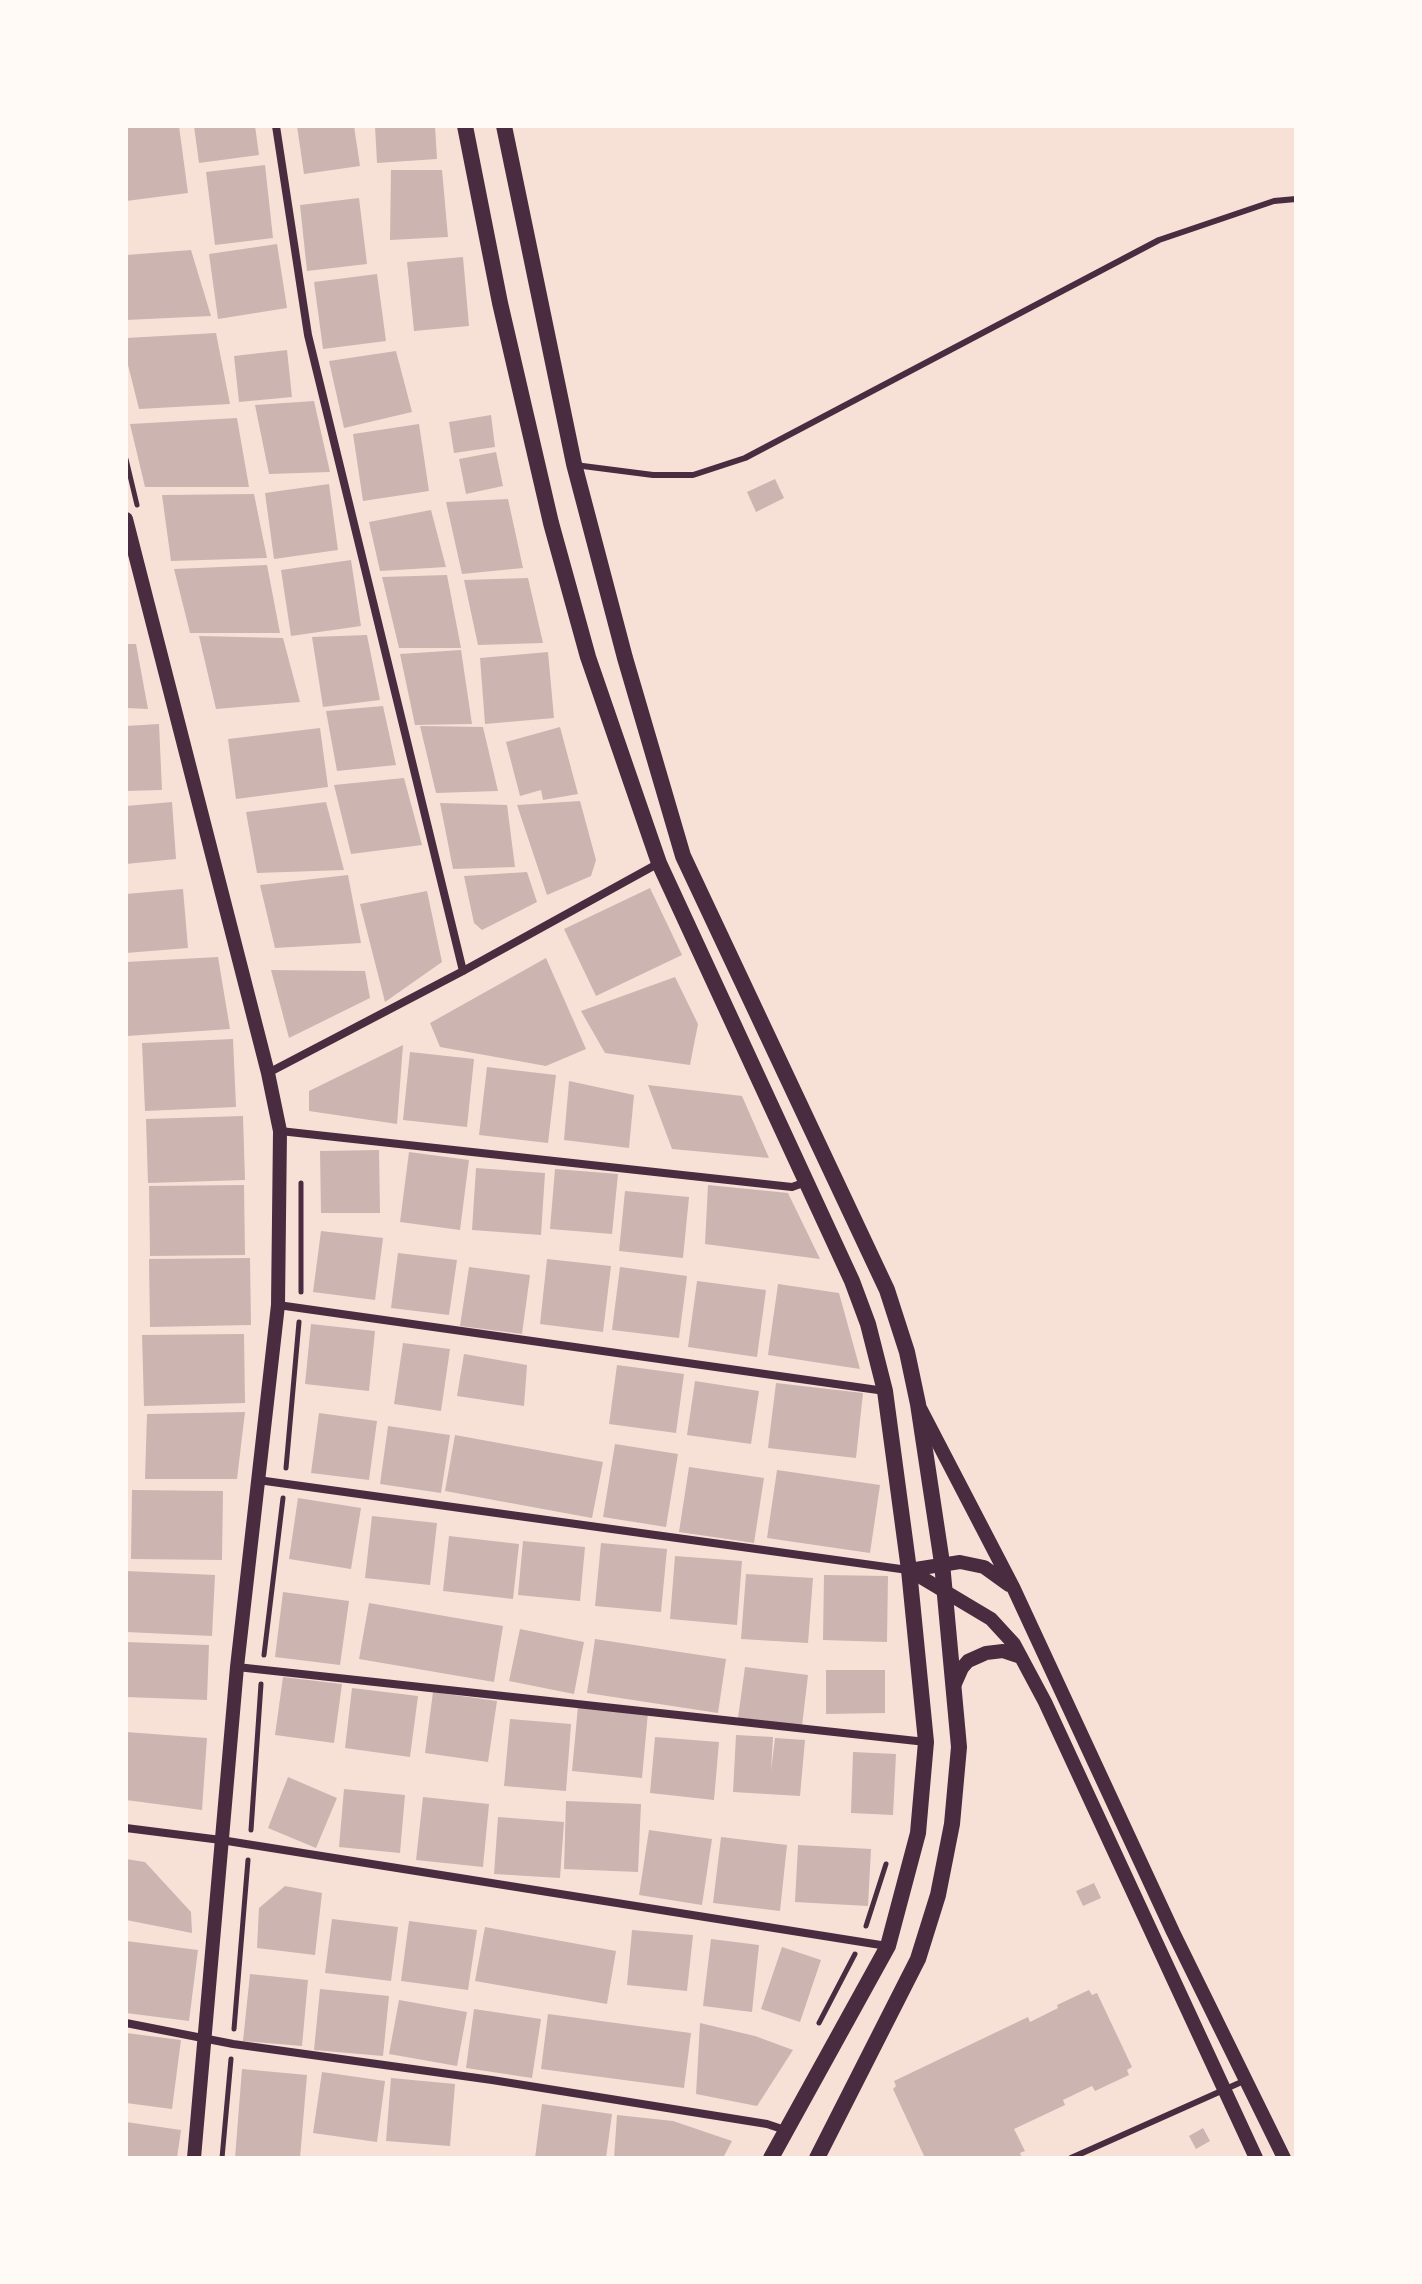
<!DOCTYPE html>
<style>
body{margin:0}
#map{position:relative;width:1422px;height:2284px;overflow:hidden;background:#f7e1d7;font-family:Overpass,sans-serif}
canvas{display:block}
.frame{position:absolute;inset:0;border:128px solid #fffaf5;pointer-events:none}
</style>
<div id="map">
<canvas width="1422" height="2284"></canvas>
<div class="frame"></div>
</div>
<script>
const context = document.querySelector('canvas').getContext('2d');
context.lineJoin = 'round';
function fillPath(path, color) {
  context.fillStyle = color;
  context.fill(path, 'evenodd');
}
function shape(rows) {
  const path = new Path2D();
  for (const r of rows) {
    path.moveTo(r[0], r[1]);
    for (let i = 2; i < r.length; i += 2) path.lineTo(r[i], r[i + 1]);
  }
  return path;
}
function strokePath(path, color, width, dash) {
  context.strokeStyle = color;
  context.lineWidth = width;
  context.lineCap = dash ? 'butt' : 'round';
  context.setLineDash(dash || []);
  context.stroke(path);
}
const building = shape([
 [136,126,179,126,188,193,126,201,126,127],
 [194,126,255,126,259,155,199,163],
 [297,126,354,126,360,166,304,174],
 [375,126,435,126,437,159,377,163],
 [265,165,273,238,215,245,206,172],
 [391,170,442,170,448,237,390,240],
 [359,198,367,264,307,271,300,205],
 [277,244,287,308,218,319,209,254],
 [191,250,211,316,126,320,126,255],
 [463,257,469,326,414,331,407,262],
 [377,274,386,341,323,349,314,282],
 [216,333,230,404,139,409,126,357,126,338],
 [287,350,292,397,239,402,234,356],
 [396,351,412,412,344,428,329,361],
 [314,401,330,472,269,474,255,405],
 [491,415,495,447,454,453,449,422],
 [237,418,249,487,145,487,130,424],
 [419,424,429,491,363,501,353,434],
 [496,452,503,486,466,494,459,459],
 [775,479,784,498,756,512,747,492],
 [329,484,338,550,274,559,265,493],
 [254,494,267,558,171,561,162,495],
 [508,499,523,568,462,574,446,502],
 [431,510,446,567,380,571,369,522],
 [351,560,361,626,291,636,281,570],
 [267,565,280,633,190,633,174,569],
 [447,575,461,648,399,648,382,577],
 [528,578,543,643,478,645,464,580],
 [367,635,380,700,323,707,312,637],
 [199,636,283,638,300,702,216,709],
 [126,644,136,644,148,709,126,708],
 [461,650,472,724,415,725,400,654],
 [548,652,554,718,485,724,480,658],
 [383,706,396,765,337,771,326,711],
 [159,724,162,790,126,791,126,726],
 [420,726,483,727,498,791,436,793],
 [560,727,578,794,543,800,541,790,520,796,506,742],
 [320,728,328,787,236,799,228,739],
 [404,778,422,845,351,854,334,785],
 [580,801,596,860,591,876,547,895,517,805],
 [172,802,176,859,126,864,126,806],
 [326,802,344,870,257,873,246,812],
 [440,803,507,805,515,867,453,869],
 [527,872,537,902,482,930,474,923,464,876],
 [348,875,361,943,275,948,260,885],
 [650,888,682,955,596,996,564,929],
 [183,889,188,948,126,953,126,894],
 [427,891,442,962,385,1002,360,904],
 [218,957,230,1029,127,1036,126,962],
 [546,958,586,1049,546,1066,440,1047,430,1023],
 [271,970,365,971,370,998,289,1038],
 [675,977,698,1024,690,1065,605,1053,581,1011],
 [233,1039,236,1107,145,1111,142,1043],
 [403,1045,397,1124,309,1111,309,1091],
 [410,1052,474,1059,467,1127,403,1120],
 [487,1067,556,1075,548,1143,479,1135],
 [569,1081,634,1095,629,1148,564,1140],
 [648,1085,742,1096,769,1158,672,1149],
 [243,1116,245,1180,148,1183,146,1119],
 [379,1150,380,1213,321,1213,320,1151],
 [409,1152,469,1160,460,1230,400,1222],
 [476,1168,545,1173,541,1235,472,1230],
 [555,1169,618,1174,612,1234,550,1229],
 [244,1185,245,1255,150,1256,149,1186],
 [708,1185,788,1193,820,1259,705,1244],
 [625,1191,689,1197,683,1258,619,1251],
 [321,1231,383,1238,375,1300,313,1292],
 [398,1253,457,1260,449,1315,391,1308],
 [250,1258,251,1325,150,1327,149,1259],
 [547,1259,611,1266,603,1332,540,1324],
 [469,1267,530,1275,522,1334,460,1326],
 [620,1267,687,1276,679,1338,612,1330],
 [697,1281,766,1290,757,1357,688,1347],
 [778,1284,839,1293,860,1369,768,1355],
 [311,1324,375,1331,369,1391,305,1384],
 [244,1334,245,1403,144,1406,142,1335],
 [403,1343,450,1349,441,1411,394,1404],
 [464,1354,527,1365,524,1406,457,1396],
 [617,1365,684,1374,676,1433,609,1424],
 [695,1381,759,1391,751,1444,687,1435],
 [776,1383,863,1393,856,1458,768,1448],
 [245,1412,237,1479,145,1479,147,1414],
 [319,1413,377,1421,369,1480,311,1473],
 [388,1426,450,1435,441,1493,380,1484],
 [455,1435,603,1462,592,1518,445,1491],
 [615,1444,678,1454,666,1527,603,1517],
 [689,1467,764,1478,754,1543,679,1532],
 [777,1470,880,1485,870,1553,767,1538],
 [132,1490,223,1491,222,1560,131,1559],
 [298,1498,361,1508,351,1569,289,1559],
 [372,1516,437,1523,430,1585,365,1578],
 [449,1536,519,1544,513,1599,443,1591],
 [523,1541,585,1547,580,1601,518,1595],
 [601,1543,667,1549,661,1612,595,1606],
 [675,1556,742,1561,737,1625,670,1619],
 [126,1571,215,1575,212,1636,126,1632],
 [746,1574,813,1578,808,1643,741,1639],
 [824,1575,888,1576,887,1642,823,1640],
 [283,1592,349,1601,340,1665,275,1657],
 [369,1603,503,1626,494,1682,359,1659],
 [520,1629,584,1642,574,1694,509,1681],
 [595,1639,726,1659,718,1713,587,1693],
 [126,1642,209,1645,207,1700,126,1697],
 [745,1667,808,1675,802,1726,738,1718],
 [826,1670,885,1670,885,1713,826,1714],
 [283,1677,342,1684,334,1743,275,1735],
 [352,1688,418,1696,410,1757,345,1748],
 [433,1692,497,1701,488,1762,425,1753],
 [578,1706,648,1712,642,1778,572,1771],
 [510,1719,571,1724,566,1791,504,1786],
 [126,1732,207,1738,202,1810,126,1800],
 [736,1735,773,1737,771,1771,775,1738,805,1740,800,1796,733,1792],
 [655,1737,719,1742,714,1800,650,1793],
 [853,1752,896,1754,893,1815,851,1813],
 [288,1777,337,1798,316,1848,268,1828],
 [344,1789,405,1795,400,1853,339,1847],
 [423,1797,489,1804,483,1867,416,1860],
 [566,1801,641,1804,638,1872,564,1869],
 [498,1817,564,1822,560,1878,494,1874],
 [649,1830,712,1839,702,1905,639,1895],
 [721,1837,787,1845,780,1911,713,1903],
 [798,1845,871,1849,868,1906,795,1902],
 [126,1859,145,1862,191,1912,192,1933,126,1920],
 [1094,1883,1101,1898,1083,1906,1076,1891],
 [285,1886,322,1893,315,1955,257,1948,259,1908],
 [332,1919,398,1927,391,1981,325,1973],
 [409,1921,477,1930,468,1990,401,1981],
 [485,1927,616,1951,607,2004,475,1981],
 [632,1930,693,1935,687,1991,627,1985],
 [711,1939,759,1945,752,2012,703,2006],
 [126,1941,198,1950,189,2021,126,2013],
 [782,1947,821,1960,800,2022,761,2009],
 [250,1974,308,1980,302,2046,243,2041],
 [320,1989,389,1996,383,2056,314,2050],
 [1089,1990,1092,1995,1097,1993,1132,2067,1127,2070,1129,2075,1095,2091,1092,2086,1063,2100,1065,2105,1014,2129,1025,2151,1020,2153,1022,2158,925,2158,893,2089,896,2086,894,2081,1028,2017,1030,2022,1058,2008,1057,2005],
 [399,2000,467,2012,457,2066,389,2054],
 [474,2009,541,2019,532,2078,466,2068],
 [548,2014,691,2033,684,2088,541,2069],
 [700,2023,755,2036,793,2050,757,2106,696,2094],
 [126,2033,181,2040,172,2109,126,2103],
 [242,2069,307,2075,300,2158,235,2158],
 [322,2072,385,2081,377,2142,313,2133],
 [391,2078,455,2084,450,2146,386,2141],
 [542,2104,612,2114,606,2158,535,2158],
 [617,2115,673,2121,732,2141,723,2158,614,2158],
 [126,2122,181,2130,177,2158,126,2158],
 [1203,2128,1210,2141,1196,2149,1189,2136]
]);
const path = shape([
 [126,459,137,505],
 [301,1292,301,1183],
 [286,1468,299,1322],
 [264,1655,283,1498],
 [251,1830,261,1684],
 [866,1926,886,1864],
 [819,2023,855,1954],
 [234,2029,248,1860],
 [222,2158,231,2059]
]);
const service = shape([
 [575,465,653,475,693,475,745,458,1159,240,1274,201,1296,199],
 [1071,2158,1246,2080]
]);
const minor = shape([
 [276,126,308,335,463,971],
 [268,1073,463,971,659,863],
 [280,1131,792,1187,806,1182],
 [278,1305,885,1391],
 [258,1480,908,1570],
 [237,1667,926,1742],
 [126,1828,221,1840,887,1946],
 [126,2023,233,2044,492,2080,767,2124,785,2130]
]);
const tertiary = shape([
 [126,519,268,1073,280,1131,278,1305,237,1667,194,2158],
 [921,1410,1013,1587,1173,1932,1284,2158],
 [909,1570,991,1619,1014,1644,1045,1702,1256,2158],
 [909,1570,960,1562,984,1567,1009,1585],
 [954,1686,962,1668,968,1661,986,1653,1003,1651,1021,1657]
]);
const secondary = shape([
 [465,126,500,303,551,523,588,657,659,863,852,1281,868,1324,885,1391,909,1570,926,1742,918,1833,888,1946,771,2158],
 [504,126,574,464,625,658,683,856,887,1290,907,1352,918,1404,942,1563,959,1747,952,1824,938,1895,918,1959,817,2158]
]);
fillPath(building, '#ccb4b1');
strokePath(path, '#4a2c40', 5);
strokePath(service, '#4a2c40', 6);
strokePath(minor, '#4a2c40', 8);
strokePath(tertiary, '#4a2c40', 14);
strokePath(secondary, '#4a2c40', 16);
</script>
